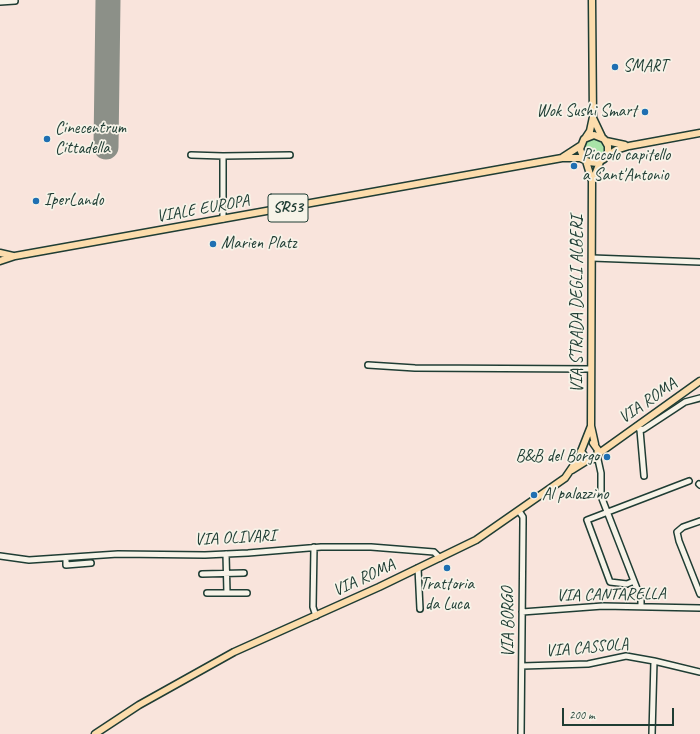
<!DOCTYPE html>
<style>
body{margin:0}
#map{position:relative;width:700px;height:734px;overflow:hidden;background:#f9e4dc;font-family:Caveat,sans-serif}
canvas{display:block}
.scale{position:absolute;left:562px;top:708px;width:112px;height:18px;box-sizing:border-box;border:2px solid #1f3d34;border-top:0;padding-left:5px;font-size:12px;line-height:14px;white-space:nowrap;color:#1f3d34;-webkit-text-stroke:3px #f7f3e8;paint-order:stroke}
</style>
<div id="map">
<canvas width="700" height="734"></canvas>
<div class="scale">200 m</div>
</div>
<script>
const context = document.querySelector('canvas').getContext('2d');
context.lineJoin = 'round';
function fillPath(path, color) {
  context.fillStyle = color;
  context.fill(path, 'evenodd');
}
function shape(rows) {
  const path = new Path2D();
  for (const r of rows) {
    if (r.length === 3) {
      path.moveTo(r[0] + r[2], r[1]);
      path.arc(r[0], r[1], r[2], 0, 2 * Math.PI);
      continue;
    }
    path.moveTo(r[0], r[1]);
    for (let i = 2; i < r.length; i += 2) path.lineTo(r[i], r[i + 1]);
  }
  return path;
}
function strokePath(path, color, width, dash) {
  context.strokeStyle = color;
  context.lineWidth = width;
  context.lineCap = dash ? 'butt' : 'round';
  context.setLineDash(dash || []);
  context.stroke(path);
}
function drawText(font, color, halo, rows, align = 'center') {
  context.font = font + ' Caveat,sans-serif';
  context.lineWidth = 3.5;
  context.setLineDash([]);
  context.textBaseline = 'middle';
  context.strokeStyle = halo;
  context.fillStyle = color;
  for (const [text, x, y, turn = 0] of rows) {
    context.save();
    context.translate(x, y);
    context.rotate((+turn || 0) * Math.PI / 180);
    context.textAlign = isNaN(turn) ? turn : align;
    if (halo) context.strokeText(text, 0, 0);
    context.fillText(text, 0, 0);
    context.restore();
  }
}
const green = shape([
 [594,149,11]
]);
const runway = shape([
 [106,147,108,0]
]);
const minor = shape([
 [0,2,15,1],
 [191,155,223,156],
 [223,219,223,156,290,155],
 [592,258,700,262],
 [368,365,415,368,591,369],
 [637,426,640,430,644,429,676,408,685,402,700,398],
 [640,430,644,476],
 [597,455,601,473,601,496,641,599,641,606],
 [699,484,700,485],
 [519,511,523,517,523,522,521,734],
 [700,521,683,527,677,532,679,541,700,594],
 [314,547,313,607,316,616],
 [226,554,227,593],
 [0,556,29,560,118,554,205,555,248,553,321,547,371,547,434,552,440,558],
 [66,558,66,565,91,563],
 [418,568,420,609],
 [202,574,244,573],
 [634,581,627,584,610,582,587,520,689,481],
 [207,593,247,593],
 [522,612,603,606,700,608],
 [522,666,588,664,626,656,654,661,700,672],
 [652,734,654,661]
]);
const major = shape([
 [593,118,602,137],
 [586,137,590,131,593,117,592,0],
 [606,141,625,145],
 [607,156,616,150,629,146,700,133],
 [563,157,580,146],
 [586,161,592,181,591,426,595,444],
 [593,180,600,162],
 [0,253,13,256],
 [0,261,15,256,562,158,580,158,589,162,597,163,604,159,608,152,608,146,604,139,594,135,584,139,580,149,584,159],
 [581,451,586,459,594,459,597,455,598,450,593,443],
 [598,454,700,381],
 [572,470,588,460],
 [95,734,139,705,234,652,379,587,476,540,565,478,578,459,591,426]
]);
const markers = [
 [615,67,4,"#1f6fb2"],
 [645,112,4,"#1f6fb2"],
 [47,139,4,"#1f6fb2"],
 [574,166,4,"#1f6fb2"],
 [36,201,4,"#1f6fb2"],
 [213,244,4,"#1f6fb2"],
 [607,457,4,"#1f6fb2"],
 [534,495,4,"#1f6fb2"],
 [447,568,4,"#1f6fb2"]
];
const shields = [
 [288,208,40]
];
const shieldNames = [
 ["SR53",288,208]
];
const poiNames = [
 ["SMART",623,67],
 ["Wok Sushi Smart",637,112,"right"],
 ["Cinecentrum",55,129],
 ["Cittadella",55,149],
 ["Piccolo capitello",582,156],
 ["a Sant'Antonio",582,176],
 ["IperLando",44,201],
 ["Marien Platz",221,244],
 ["B&B del Borgo",599,457,"right"],
 ["Al palazzino",542,495],
 ["Trattoria",447,585,"center"],
 ["da Luca",447,605,"center"]
];
const streetNames = [
 ["VIALE EUROPA",203,209,-10],
 ["VIA STRADA DEGLI ALBERI",578,304,-90],
 ["VIA ROMA",648,401,-35],
 ["VIA OLIVARI",235,538,-3],
 ["VIA ROMA",364,578,-25],
 ["VIA CANTARELLA",611,595,-1],
 ["VIA BORGO",509,622,-90],
 ["VIA CASSOLA",587,648,-5]
];
fillPath(green, '#a9e3a8');
strokePath(runway, '#8c9088', 25);
strokePath(minor, '#1f3d34', 8);
strokePath(major, '#1f3d34', 9);
strokePath(minor, '#f7f3e8', 5);
strokePath(major, '#fcdcac', 6);
for (const [x, y, r, color] of markers) {
  const dot = new Path2D();
  dot.arc(x, y, r, 0, 2 * Math.PI);
  context.fillStyle = color;
  context.fill(dot);
  strokePath(dot, '#f7f3e8', 1.5);
}
for (const [x, y, w] of shields) {
  const box = new Path2D();
  box.roundRect(x - w / 2, y - 14, w, 28, 3);
  context.fillStyle = '#f7f3e8';
  context.fill(box);
  strokePath(box, '#1f3d34', 1);
}
drawText('bold 16px', '#1f3d34', null, shieldNames);
drawText('17px', '#1f3d34', '#f7f3e8', poiNames, 'left');
drawText('17px', '#1f3d34', '#f7f3e8', streetNames);
</script>
